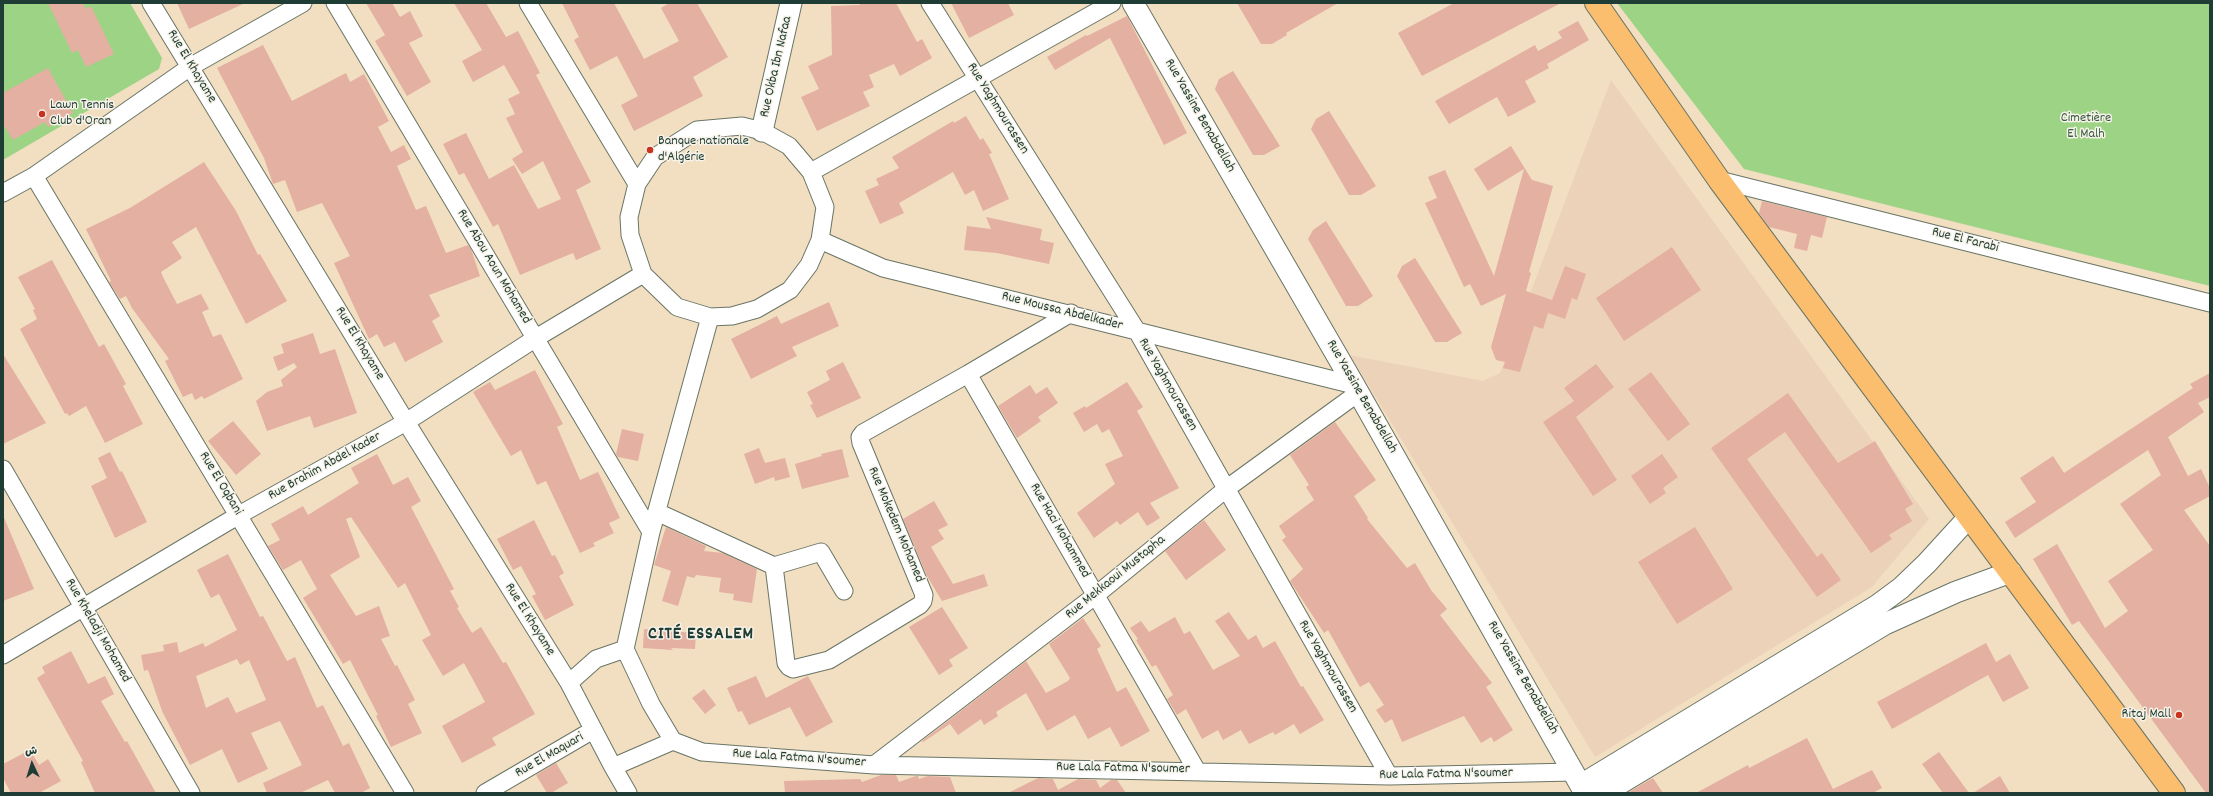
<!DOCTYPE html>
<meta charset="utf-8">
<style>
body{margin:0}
#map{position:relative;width:2213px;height:796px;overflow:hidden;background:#f2dec1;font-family:Dekko,"Playpen Sans Arabic",sans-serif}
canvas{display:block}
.frame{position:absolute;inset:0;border:4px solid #1f3d34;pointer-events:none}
.north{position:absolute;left:12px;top:744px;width:40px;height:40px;-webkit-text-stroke:3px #f7f3e8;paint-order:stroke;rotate:356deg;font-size:11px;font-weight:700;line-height:16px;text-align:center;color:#1f3d34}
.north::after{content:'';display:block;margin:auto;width:14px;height:18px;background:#1f3d34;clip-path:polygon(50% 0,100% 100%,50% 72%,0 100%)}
</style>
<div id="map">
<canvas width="2213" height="796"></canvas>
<div class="frame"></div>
<div class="north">ش</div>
</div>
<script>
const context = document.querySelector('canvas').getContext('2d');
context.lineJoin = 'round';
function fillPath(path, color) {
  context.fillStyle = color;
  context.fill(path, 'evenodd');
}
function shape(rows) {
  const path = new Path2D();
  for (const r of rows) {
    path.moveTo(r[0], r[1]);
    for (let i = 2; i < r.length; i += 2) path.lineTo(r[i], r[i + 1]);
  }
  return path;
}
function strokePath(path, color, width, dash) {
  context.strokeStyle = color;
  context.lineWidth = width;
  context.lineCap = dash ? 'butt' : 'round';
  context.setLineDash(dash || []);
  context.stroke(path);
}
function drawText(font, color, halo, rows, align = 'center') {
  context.font = font + ' Dekko,sans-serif';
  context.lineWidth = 3;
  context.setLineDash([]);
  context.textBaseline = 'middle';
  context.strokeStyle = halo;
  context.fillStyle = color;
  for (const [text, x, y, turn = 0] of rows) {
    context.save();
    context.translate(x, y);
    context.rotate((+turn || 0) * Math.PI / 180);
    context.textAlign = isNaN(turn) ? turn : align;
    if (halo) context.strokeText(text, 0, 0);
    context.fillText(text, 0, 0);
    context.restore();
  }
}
const built = shape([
 [1611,80,1929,519,1872,587,1595,757,1350,355,1483,381,1500,373]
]);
const green = shape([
 [3,3,130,3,162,58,159,69,3,160],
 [1617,3,2210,3,2210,286,1744,169]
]);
const building = shape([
 [48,3,83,3,86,9,91,6,114,54,86,67,78,50,72,53],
 [177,3,245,3,189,29],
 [366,3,392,3,400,17,410,11,423,36,409,43,431,82,407,96,375,41,385,35],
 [454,3,486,3,506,37,518,31,540,73,536,75,591,182,576,190,601,249,576,260,573,253,520,275,498,224,493,227,464,173,459,175,443,144,466,133,489,179,514,165,538,209,561,199,543,161,522,174,512,159,523,152,506,118,515,114,508,99,520,93,504,65,473,82,462,61,482,50],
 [562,3,614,3,644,59,679,41,661,8,669,3,697,3,728,57,693,77,703,96,634,131,621,105,638,96,617,56,590,70,574,40,579,37],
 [859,3,896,3,917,42,922,39,932,58,900,76,894,64,869,75,874,87,863,92,870,106,817,131,801,97,819,89,808,66,832,55,831,6,860,5],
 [951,3,1008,3,1014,15,969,38],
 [1237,3,1338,3,1286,33,1287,35,1272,44,1261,44],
 [1454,3,1561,3,1422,76,1398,33],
 [1127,16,1187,133,1164,145,1110,38,1055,70,1047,57,1086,35,1087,36],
 [1578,21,1589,40,1547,64,1549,68,1525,81,1536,102,1508,117,1497,97,1449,124,1435,101,1535,45,1538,51,1562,38,1558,32],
 [263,45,292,101,346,73,350,82,364,74,389,121,378,127,391,152,404,145,411,159,397,166,416,210,426,206,446,253,468,245,471,249,480,276,429,295,440,316,432,321,443,342,405,362,395,342,384,347,377,334,369,339,334,263,350,256,322,203,297,212,285,180,273,184,264,158,217,68],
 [48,68,73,113,48,127,45,122,13,140,3,124,3,93],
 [1233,71,1280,146,1264,155,1253,155,1215,89,1219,79],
 [1329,111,1376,186,1361,195,1349,195,1311,129,1316,119],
 [966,116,980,140,983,138,992,153,989,154,1009,199,983,211,974,190,965,195,953,172,899,203,904,213,880,224,865,191,879,185,876,179,899,168,892,157,953,121,954,123],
 [1511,146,1532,180,1553,186,1529,272,1531,273,1526,291,1552,300,1565,266,1586,274,1577,300,1572,298,1565,319,1548,313,1543,329,1534,326,1520,372,1503,368,1505,362,1496,360,1491,347,1506,294,1481,306,1470,284,1464,287,1425,203,1437,198,1428,177,1445,170,1494,276,1524,169,1488,191,1474,169],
 [204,162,236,211,258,255,260,254,287,301,246,324,196,227,172,242,182,258,161,272,163,277,177,304,201,294,209,309,202,312,213,337,221,334,243,379,204,399,202,396,195,400,192,393,183,397,165,361,169,359,132,308,126,296,120,299,109,282,111,281,86,229,130,208],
 [1762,201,1827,217,1822,238,1811,235,1807,251,1794,248,1797,234,1769,227,1759,213],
 [986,217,1042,229,1040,240,1054,243,1049,264,997,253,964,250,967,226,991,229],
 [1326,221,1373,296,1358,306,1346,306,1308,239,1313,230],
 [1672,247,1701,290,1624,341,1596,298],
 [1415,258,1462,333,1447,342,1435,342,1397,276,1402,266],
 [52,260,99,347,104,344,126,384,123,386,143,424,105,443,86,406,69,416,67,413,65,414,20,329,37,319,33,310,35,309,18,277],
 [829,302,839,326,792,347,797,356,751,379,731,339,777,316,781,324],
 [313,333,320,354,335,349,357,413,314,428,310,416,267,431,256,401,267,392,283,386,281,380,297,367,294,363,278,371,273,357,284,353,281,344],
 [3,354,46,423,3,444],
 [843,362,861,398,817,418,810,405,813,404,807,392,830,380,826,371],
 [1596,364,1614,387,1576,417,1617,480,1593,496,1543,422,1574,401,1564,388],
 [535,370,563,424,557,427,580,480,598,472,620,518,609,523,614,533,593,543,595,546,580,553,546,481,537,485,521,450,511,456,473,392,490,382,495,390],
 [1651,372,1690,424,1668,441,1628,389],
 [2210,373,2210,397,2198,403,2204,412,2168,437,2188,476,2201,469,2210,488,2210,496,2184,510,2210,546,2210,793,2206,793,2079,621,2072,625,2033,559,2057,544,2105,628,2128,611,2108,581,2153,550,2120,504,2161,475,2148,450,2015,538,2005,522,2036,502,2020,478,2053,456,2064,473,2193,388,2190,384],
 [1127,382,1143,407,1137,411,1179,488,1150,503,1160,518,1147,526,1138,512,1120,525,1117,521,1094,538,1077,513,1115,484,1105,464,1123,456,1109,429,1102,433,1097,424,1084,432,1073,413,1085,406,1086,408],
 [1030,385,1036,394,1047,387,1058,403,1038,417,1041,421,1017,438,998,406],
 [1788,393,1838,463,1875,441,1913,504,1905,509,1912,521,1889,535,1892,539,1871,553,1785,432,1747,459,1817,557,1822,553,1841,580,1817,597,1711,448],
 [233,421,261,454,236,475,208,441],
 [1335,422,1376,480,1354,496,1368,518,1367,519,1407,568,1415,563,1431,590,1447,609,1440,615,1492,683,1486,687,1513,730,1494,742,1491,737,1481,743,1464,716,1402,742,1392,719,1385,723,1376,710,1384,705,1369,682,1360,687,1328,630,1324,633,1290,581,1303,569,1282,540,1286,537,1279,526,1314,500,1306,487,1309,485,1290,455],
 [622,429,644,434,638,461,618,457,616,454],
 [759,448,765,463,785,458,790,477,775,481,774,477,755,484,744,454],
 [842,449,849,477,802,489,795,464,822,456,821,454],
 [110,452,120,472,122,471,147,522,115,538,91,486,107,478,98,458],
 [377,454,393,485,408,477,421,501,411,507,454,589,450,591,459,607,457,608,472,633,481,627,503,663,506,662,535,714,492,738,496,745,462,763,442,726,485,702,464,663,443,676,422,640,431,635,405,583,398,588,351,517,346,519,360,557,330,575,356,616,379,606,390,636,381,639,395,666,397,665,415,700,408,704,422,733,391,747,376,716,378,715,350,660,343,664,303,598,317,589,301,560,283,570,268,546,280,540,271,524,303,506,308,515,359,483,351,468],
 [1662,454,1678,477,1663,488,1666,493,1650,504,1631,476],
 [934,501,948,525,938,530,944,539,931,547,953,584,984,574,988,586,942,601,927,576,903,519],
 [3,515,34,589,3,601],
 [534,520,552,556,555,555,564,573,559,576,574,605,545,620,532,596,536,594,521,566,513,570,497,539],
 [1204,520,1226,550,1186,580,1165,551],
 [666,527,706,546,704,551,723,553,757,569,752,603,733,600,734,594,719,592,721,578,696,575,694,578,687,576,678,606,662,601,671,571,654,565],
 [1695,527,1733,589,1677,624,1638,562],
 [228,554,260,617,263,616,287,661,295,657,317,708,323,705,343,746,349,743,370,788,361,793,335,793,328,780,300,793,267,793,263,783,302,765,280,721,251,733,268,769,238,783,222,749,190,765,162,711,148,670,144,671,141,655,164,651,163,645,177,642,179,653,203,643,205,647,237,630,219,594,211,598,197,570],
 [237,659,240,665,249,660,266,700,236,713,228,697,206,708,196,676],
 [942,607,968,648,949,660,953,666,939,675,909,627],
 [1229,612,1248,640,1256,635,1263,648,1275,641,1301,687,1303,686,1324,720,1300,734,1294,724,1275,735,1273,732,1249,744,1241,730,1223,740,1218,730,1202,739,1186,709,1177,715,1167,699,1173,695,1156,665,1152,667,1136,640,1138,639,1130,628,1141,621,1149,632,1175,617,1184,634,1190,631,1213,670,1240,656,1215,621],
 [1083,618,1101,646,1097,649,1117,692,1126,687,1150,731,1121,747,1110,727,1088,739,1075,715,1047,731,1026,693,996,712,998,716,984,725,981,719,958,735,950,724,923,742,922,741,1026,661,1046,693,1068,681,1070,678,1049,644],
 [644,629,696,633,695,649,671,648,673,650,643,648],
 [1986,643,1996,662,2010,654,2029,688,2003,702,1988,675,1892,729,1877,702],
 [71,651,88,684,105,676,114,694,101,701,125,742,127,741,156,793,95,793,81,762,83,761,37,678,45,673,42,667],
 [756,676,766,698,808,676,833,722,806,737,790,707,749,725,742,711,738,712,727,688],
 [704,689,716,705,705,714,692,698],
 [1807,738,1833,789,1872,770,1882,788,1873,793,1696,793,1748,765,1749,768],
 [30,750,39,765,48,759,61,781,39,793,11,793,3,778,3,764],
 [1939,752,1969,793,1943,793,1922,764],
 [556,763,568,783,551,793,547,793,536,775],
 [881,775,896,775,899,782,916,776,918,776,919,779,928,776,950,777,956,793,785,793,784,781,860,779,862,782],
 [2000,776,2010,793,1973,793],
 [1038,778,1053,779,1058,790,1078,779,1096,780,1100,788,1111,780,1117,780,1126,793,1008,793],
 [1653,778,1663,793,1627,793]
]);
const minor = shape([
 [151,3,406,422,569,683],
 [335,3,651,532],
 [528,3,637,184],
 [930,3,1137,331,1389,776],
 [742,126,762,131,789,146,811,172,825,207,820,240,809,265,790,290,757,309,732,316,710,317,677,307,643,274,630,235,629,217,637,184,655,157,697,130,742,126],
 [811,172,1112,3],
 [34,176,405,793],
 [1719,180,2210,303],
 [3,193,34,176,190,67,303,3],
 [820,240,883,268,1354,385],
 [968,374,1197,771],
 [3,469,191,793],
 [657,512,774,566],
 [844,591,821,552,774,566,786,663,789,667,793,669,829,660,920,605,923,601,924,595,861,443,860,437,863,433,968,374,1071,313],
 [625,649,651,532,710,317],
 [625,649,651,704,673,741,613,767,569,683,596,659,625,649],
 [3,655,239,515,406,422,536,338,643,274],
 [673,741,702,752,874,765,1389,776,1574,772],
 [874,765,1096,595,1226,489,1358,393],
 [613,767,628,793],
 [485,793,593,730]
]);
const tertiary = shape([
 [1133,3,1354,385,1585,793],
 [762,131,791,3],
 [1581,785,1878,605,1901,588,1927,563,1969,517],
 [1604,793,1885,624,1956,592,2011,572]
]);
const primary = shape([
 [1596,3,1719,180,2174,793]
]);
const markers = [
 [42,114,4,"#c8321e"],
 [650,150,4,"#c8321e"],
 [2179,715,4,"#c8321e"]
];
const streetNames = [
 ["Rue El Khayame",191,67,59],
 ["Rue Okba Ibn Nafaa",777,67,-77],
 ["Rue Yaghmourassen",997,109,58],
 ["Rue Yassine Benabdellah",1199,116,60],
 ["Rue El Farabi",1965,241,14],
 ["Rue Abou Aoun Mohamed",493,267,59],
 ["Rue Moussa Abdelkader",1062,312,14],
 ["Rue El Khayame",359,344,59],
 ["Rue Yaghmourassen",1167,385,60],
 ["Rue Yassine Benabdellah",1361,397,60],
 ["Rue Brahim Abdel Kader",325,467,-29],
 ["Rue El Oqbani",220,484,59],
 ["Rue Mokedem Mohamed",895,525,67],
 ["Rue Haci Mohammed",1059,531,60],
 ["Rue Mekkaoui Mustapha",1116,578,-39],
 ["Rue El Khayame",529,620,58],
 ["Rue Kheladji Mohamed",97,631,60],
 ["Rue Yaghmourassen",1327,667,60],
 ["Rue Yassine Benabdellah",1522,678,60],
 ["Rue El Maquari",550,756,-30],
 ["Rue Lala Fatma N'soumer",799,759,4],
 ["Rue Lala Fatma N'soumer",1123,769,1],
 ["Rue Lala Fatma N'soumer",1446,775,-1]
];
const poiNames = [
 ["Lawn Tennis",50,106],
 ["Club d'Oran",50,122],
 ["Banque nationale",658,142],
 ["d'Algérie",658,158],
 ["Ritaj Mall",2171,715,"right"]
];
const parkNames = [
 ["Cimetière",2086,119],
 ["El Malh",2086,135]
];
const districtNames = [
 ["CITÉ ESSALEM",701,636]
];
fillPath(built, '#edd2ba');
fillPath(green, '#9cd385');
fillPath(building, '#e3b0a1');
strokePath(minor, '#697565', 19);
strokePath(tertiary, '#697565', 23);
strokePath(primary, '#697565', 24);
strokePath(minor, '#fff', 17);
strokePath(tertiary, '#fff', 21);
strokePath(primary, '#fbbd6e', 22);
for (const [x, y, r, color] of markers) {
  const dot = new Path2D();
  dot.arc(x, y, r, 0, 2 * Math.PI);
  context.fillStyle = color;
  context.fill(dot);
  strokePath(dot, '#f7f3e8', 1.5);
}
drawText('14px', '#1f3d34', '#f7f3e8', streetNames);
drawText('14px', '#1f3d34', '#f7f3e8', poiNames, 'left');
drawText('14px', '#385b44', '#f7f3e8', parkNames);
context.letterSpacing = '1px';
drawText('bold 18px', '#1f3d34', '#f7f3e8', districtNames);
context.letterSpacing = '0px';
</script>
